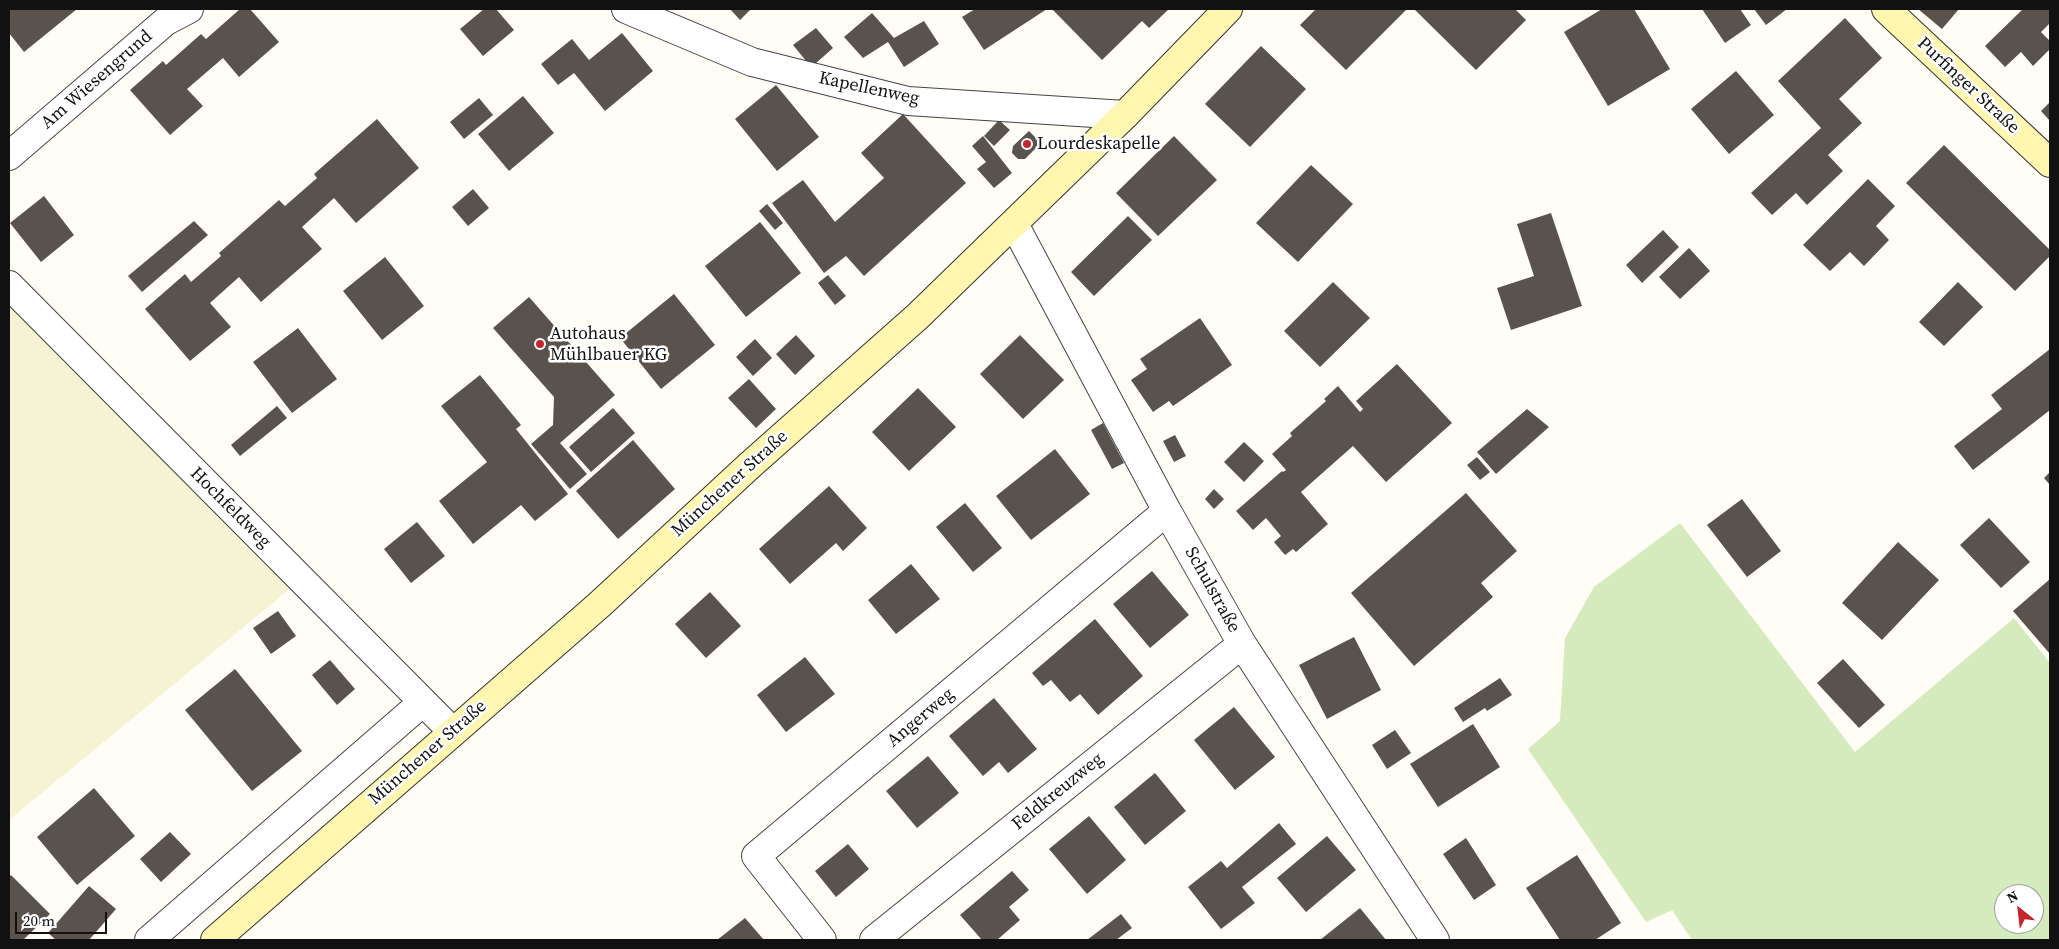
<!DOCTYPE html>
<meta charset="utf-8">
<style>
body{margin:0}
#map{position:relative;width:2059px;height:949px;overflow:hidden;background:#fffdf5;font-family:"Source Serif 4",serif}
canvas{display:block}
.frame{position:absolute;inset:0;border:10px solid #111;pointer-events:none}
.north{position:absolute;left:1994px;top:884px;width:50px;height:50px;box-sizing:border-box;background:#fff;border:1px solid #a0a0a0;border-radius:50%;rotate:331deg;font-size:14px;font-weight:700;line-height:20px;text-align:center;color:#111}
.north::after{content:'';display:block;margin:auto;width:18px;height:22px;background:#c4262e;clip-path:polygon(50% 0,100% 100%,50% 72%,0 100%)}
.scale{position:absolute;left:15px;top:912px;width:92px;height:22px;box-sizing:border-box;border:2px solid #111;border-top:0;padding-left:6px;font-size:15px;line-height:18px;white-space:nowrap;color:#111;-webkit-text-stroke:4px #fff;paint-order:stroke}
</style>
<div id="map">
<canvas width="2059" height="949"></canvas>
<div class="frame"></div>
<div class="north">N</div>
<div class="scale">20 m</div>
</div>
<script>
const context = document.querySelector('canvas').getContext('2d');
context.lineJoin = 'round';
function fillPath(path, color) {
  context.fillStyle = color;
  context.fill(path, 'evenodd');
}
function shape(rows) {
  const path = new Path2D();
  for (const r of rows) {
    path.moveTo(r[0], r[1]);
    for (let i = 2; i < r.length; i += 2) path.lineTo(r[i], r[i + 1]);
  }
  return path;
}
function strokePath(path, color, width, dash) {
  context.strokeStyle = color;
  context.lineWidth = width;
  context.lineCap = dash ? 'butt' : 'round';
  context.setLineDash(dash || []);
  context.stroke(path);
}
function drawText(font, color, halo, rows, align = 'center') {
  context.font = font + ' "Source Serif 4",serif';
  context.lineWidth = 5;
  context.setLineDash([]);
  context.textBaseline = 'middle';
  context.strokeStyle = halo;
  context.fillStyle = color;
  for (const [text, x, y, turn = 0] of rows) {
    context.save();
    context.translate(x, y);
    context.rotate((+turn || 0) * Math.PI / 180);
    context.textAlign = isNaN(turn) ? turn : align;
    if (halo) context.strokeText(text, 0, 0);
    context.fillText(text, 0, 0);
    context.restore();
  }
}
const farmland = shape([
 [9,304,291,588,9,820]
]);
const green = shape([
 [1680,523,1855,752,2014,618,2050,663,2050,940,1692,940,1672,910,1646,922,1528,749,1560,721,1565,638,1594,587],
 [2004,894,2034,894,2034,924,2004,924]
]);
const building = shape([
 [9,9,77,9,24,52,9,33],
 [240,9,250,9,279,42,239,77,223,58,187,89,203,106,170,135,130,90,163,61,166,65,201,34,206,39],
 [484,9,496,9,514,30,483,56,460,29],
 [730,9,751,9,740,20],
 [975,9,1047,9,984,50,962,17],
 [1052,9,1169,9,1149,28,1142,21,1102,60],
 [1316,9,1407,9,1346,70,1300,25],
 [1414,9,1515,9,1526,20,1476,70],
 [1602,9,1634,9,1670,69,1608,106,1564,32],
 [1702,9,1740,9,1751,25,1725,43],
 [1754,9,1787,9,1766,25],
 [1918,9,1959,9,1942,29],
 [2023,9,2050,9,2050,23,2041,32,2050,41,2050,49,2033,66,2021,52,2005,67,1985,46],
 [872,13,894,38,924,21,939,44,904,67,888,42,863,58,844,37],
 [1845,18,1882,58,1839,99,1862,123,1828,155,1843,171,1807,205,1796,193,1772,215,1751,193,1821,128,1778,81],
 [816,28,833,48,815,64,807,62,793,45],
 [622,33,653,71,605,111,574,73,558,85,541,64,572,39,589,60],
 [1261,46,1306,89,1250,147,1205,104],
 [1736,71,1774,115,1729,154,1691,109],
 [776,85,819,137,777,171,735,119],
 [523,96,554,133,509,171,478,134],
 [479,98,493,115,464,139,450,122],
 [2050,102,2050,121,2041,111],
 [903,114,966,183,864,276,846,256,824,273,772,203,803,180,835,222,884,178,861,153],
 [377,119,419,168,356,223,334,198,302,227,322,249,261,302,239,277,210,303,231,327,190,361,145,309,185,274,191,282,221,256,219,253,279,200,285,206,317,178,314,174],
 [999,120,1010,130,994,146,984,136],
 [1029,131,1041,143,1025,159,1018,159,1012,153,1013,146],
 [983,136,1012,173,994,188,977,169,986,162,972,146],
 [1174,136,1217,180,1158,236,1116,193],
 [1944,145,2050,250,2050,256,2015,291,1906,183],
 [1311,165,1353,204,1298,262,1256,223],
 [1868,179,1895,206,1876,226,1889,240,1864,266,1850,252,1830,271,1803,245],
 [473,189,489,208,468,226,452,207],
 [44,196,74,235,41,262,10,223],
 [767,204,783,223,775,230,759,211],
 [1551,213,1582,306,1511,330,1497,288,1534,276,1517,224],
 [1128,216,1152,240,1094,296,1071,272],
 [194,221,208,235,142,292,128,276],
 [760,222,801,273,746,317,705,266],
 [1663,230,1679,247,1642,283,1626,265],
 [1689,248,1710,271,1680,299,1659,277],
 [385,257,424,306,382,340,343,291],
 [828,275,846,296,835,305,818,283],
 [1333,282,1370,318,1320,367,1284,331],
 [1958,282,1983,307,1944,346,1919,322],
 [674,294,715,345,661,389,620,338],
 [529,297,615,395,560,443,587,474,570,489,531,444,553,425,554,397,493,328],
 [1200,318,1232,365,1173,406,1169,401,1153,412,1131,380,1147,369,1140,359],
 [298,328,337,379,292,413,253,362],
 [796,335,815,356,795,375,776,354],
 [1020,335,1064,380,1023,419,980,374],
 [755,339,772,358,753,376,736,357],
 [2050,349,2050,410,1973,470,1954,446,2002,409,1991,395],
 [1397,364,1452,423,1386,482,1353,446,1301,492,1328,524,1296,552,1293,549,1285,555,1274,542,1281,536,1266,518,1253,530,1236,511,1282,471,1283,472,1286,470,1272,454,1292,436,1290,433,1326,401,1324,399,1338,386,1360,412,1363,409,1356,401],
 [480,375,521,425,516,429,568,494,535,521,521,505,473,544,439,501,487,462,441,406],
 [749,379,776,409,756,428,728,398],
 [918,388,956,427,909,471,872,432],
 [277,406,287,418,240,456,231,445],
 [613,408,635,433,591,472,569,447],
 [1527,409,1549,427,1496,474,1477,452],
 [1103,423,1124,463,1112,469,1091,430],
 [1175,435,1186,456,1174,462,1163,441],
 [633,440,675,489,618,539,576,491],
 [1244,442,1264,461,1244,482,1224,462],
 [1055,449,1090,494,1031,540,996,496],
 [1477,457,1490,472,1480,480,1467,465],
 [2050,472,2050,485,2044,478],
 [829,486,867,528,843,551,836,543,790,584,759,549],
 [1214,489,1224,499,1214,509,1205,499],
 [1466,493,1517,551,1481,583,1493,597,1414,666,1351,593],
 [1742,499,1781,551,1747,577,1707,525],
 [965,503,1002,548,973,572,936,527],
 [1989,518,2030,562,2001,588,1960,545],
 [417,522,445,556,411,583,384,549],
 [1898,542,1939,580,1882,640,1842,603],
 [911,564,940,599,896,634,868,600],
 [1152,571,1189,615,1150,648,1113,604],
 [2050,579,2050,654,2013,611],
 [710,592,741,626,706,658,675,624],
 [278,611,296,636,271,654,253,628],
 [1095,619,1143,676,1098,715,1080,694,1070,702,1051,680,1043,686,1032,673],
 [1354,637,1381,690,1327,719,1299,665],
 [805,657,835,694,786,732,757,695],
 [1843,659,1885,705,1859,728,1817,683],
 [330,660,355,689,337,705,312,675],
 [235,669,302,751,252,791,185,710],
 [1500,678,1512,695,1487,711,1485,708,1463,722,1454,708],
 [994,698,1037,749,1008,773,999,762,983,776,949,736],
 [1234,707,1275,757,1235,790,1194,740],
 [1473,724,1500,767,1438,807,1410,764],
 [1395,730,1411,753,1387,769,1372,745],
 [928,756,959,793,917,828,886,791],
 [1155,773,1186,811,1145,845,1114,807],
 [94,788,135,836,77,885,37,837],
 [1089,816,1126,860,1087,894,1049,849],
 [1279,823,1296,844,1242,887,1255,903,1221,929,1188,887,1221,861,1227,868],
 [170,832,191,854,161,882,140,859],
 [1327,836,1356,870,1306,912,1277,878],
 [1466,838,1496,885,1474,900,1443,854],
 [848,844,869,869,836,897,815,871],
 [1577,855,1621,923,1595,940,1560,940,1526,888],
 [1012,871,1029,890,1009,907,1020,920,997,940,982,940,960,915],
 [11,875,50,914,23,940,9,940,9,877],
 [89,886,116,909,89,940,56,940,48,933],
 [1360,908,1386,940,1320,940],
 [1121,914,1132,928,1116,940,1087,940],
 [745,918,764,940,717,940]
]);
const street = shape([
 [626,9,752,62,908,101,1125,115],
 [9,156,166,21,189,9],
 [1014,224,1167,511,1242,644,1435,940],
 [9,285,452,731],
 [149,940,423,702],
 [822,940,756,856,1167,511],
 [874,940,1242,644]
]);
const secondary = shape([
 [1886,9,2050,163],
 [215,940,599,605,749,466,918,316,1125,115,1228,9]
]);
const markers = [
 [1027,144,5,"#c4262e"],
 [540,344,5,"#c4262e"]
];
const streetNames = [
 ["Am Wiesengrund",97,80,-41],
 ["Purfinger Straße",1968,86,43],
 ["Kapellenweg",869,89,12],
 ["Münchener Straße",730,484,-42],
 ["Hochfeldweg",230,508,45],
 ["Schulstraße",1212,590,61],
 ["Angerweg",921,718,-40],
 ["Münchener Straße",428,753,-41],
 ["Feldkreuzweg",1058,792,-39]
];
const poiNames = [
 ["Lourdeskapelle",1037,144],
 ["Autohaus",550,334],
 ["Mühlbauer KG",550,355]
];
fillPath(farmland, '#f6f3d4');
fillPath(green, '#d5ebbd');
fillPath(building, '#5a524d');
strokePath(street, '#444', 30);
strokePath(secondary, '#333', 30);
strokePath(street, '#fff', 28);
strokePath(secondary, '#fff6b0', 28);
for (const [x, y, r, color] of markers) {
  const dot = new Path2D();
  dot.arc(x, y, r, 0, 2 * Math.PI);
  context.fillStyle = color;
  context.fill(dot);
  strokePath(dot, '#fff', 2);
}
drawText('18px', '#111', '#fff', streetNames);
drawText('18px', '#111', '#fff', poiNames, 'left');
</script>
